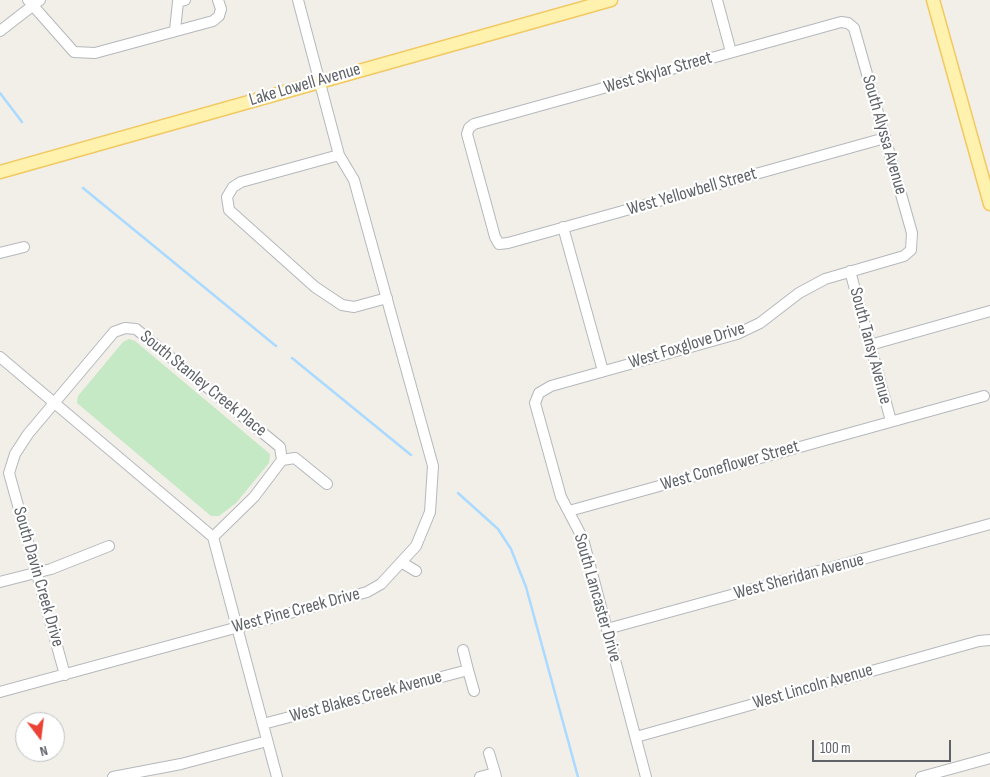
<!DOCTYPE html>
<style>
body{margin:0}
#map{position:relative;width:990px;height:777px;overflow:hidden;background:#f1efe8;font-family:"Sofia Sans Condensed",sans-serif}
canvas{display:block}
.north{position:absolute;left:15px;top:712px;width:50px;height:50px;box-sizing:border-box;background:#fff;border:1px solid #bfc1c3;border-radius:50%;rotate:165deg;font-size:14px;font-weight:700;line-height:20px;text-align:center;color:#5f6368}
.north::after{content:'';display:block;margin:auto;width:18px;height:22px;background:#ea4335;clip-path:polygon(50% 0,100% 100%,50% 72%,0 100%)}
.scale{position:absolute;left:812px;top:740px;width:139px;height:22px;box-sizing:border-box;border:2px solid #5f6368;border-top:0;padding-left:6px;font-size:15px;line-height:18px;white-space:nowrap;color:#5f6368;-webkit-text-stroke:4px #fff;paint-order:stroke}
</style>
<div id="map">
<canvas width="990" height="777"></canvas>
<div class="north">N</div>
<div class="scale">100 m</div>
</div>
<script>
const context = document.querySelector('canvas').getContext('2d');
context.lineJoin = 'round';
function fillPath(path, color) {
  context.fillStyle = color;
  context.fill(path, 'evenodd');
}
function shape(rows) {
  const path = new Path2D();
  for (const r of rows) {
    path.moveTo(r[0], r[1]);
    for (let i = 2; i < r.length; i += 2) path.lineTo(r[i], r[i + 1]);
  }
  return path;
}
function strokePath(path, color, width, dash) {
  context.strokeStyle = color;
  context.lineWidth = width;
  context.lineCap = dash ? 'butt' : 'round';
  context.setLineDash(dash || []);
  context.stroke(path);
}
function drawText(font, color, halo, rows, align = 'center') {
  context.font = font + ' "Sofia Sans Condensed",sans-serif';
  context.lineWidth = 4.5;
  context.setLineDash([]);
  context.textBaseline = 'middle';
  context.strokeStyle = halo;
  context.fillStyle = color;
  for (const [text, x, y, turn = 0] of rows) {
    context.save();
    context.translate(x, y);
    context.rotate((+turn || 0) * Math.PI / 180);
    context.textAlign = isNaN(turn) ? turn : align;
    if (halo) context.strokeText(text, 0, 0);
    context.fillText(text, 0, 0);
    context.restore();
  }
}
const green = shape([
 [129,339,135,341,270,454,269,463,236,503,219,516,211,516,77,403,78,396,123,342]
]);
const stream = shape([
 [0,93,22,122],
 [83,188,276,346],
 [292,358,411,455],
 [458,493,498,529,511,549,526,587,578,777]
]);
const minor = shape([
 [28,0,74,52,95,53,213,21,219,16,221,9,218,0],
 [717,0,731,52],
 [175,30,178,2,185,0],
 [0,31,40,0],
 [339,155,241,182,233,187,227,197,229,210,315,287,342,305,354,307,387,298],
 [563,227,603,371],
 [0,253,24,247],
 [850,271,891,421],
 [870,345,990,311],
 [0,357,213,537,277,777],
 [282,460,295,458,327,484],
 [569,511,984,396],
 [401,562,416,571],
 [0,582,51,569,109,546],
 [607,629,990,524],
 [463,650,468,670],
 [65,675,9,473,15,454,28,434,114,332,125,328,136,329,280,447,282,460,254,497,213,537],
 [0,692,367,592,381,584,416,546,430,512,433,466,354,180,339,155,298,0],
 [263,724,468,670,474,691],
 [636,737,979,641,990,640],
 [489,753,495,773],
 [113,777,181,764,267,741],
 [480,777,495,773,496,777],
 [646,777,583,539,561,497,535,403,539,393,551,386,737,334,760,323,799,293,825,279,904,256,911,250,912,233,854,28,848,23,841,22,474,124,469,128,467,134,495,237,499,244,508,243,885,138],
 [921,777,990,758]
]);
const major = shape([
 [933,0,990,204],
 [0,172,611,0]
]);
const streetNames = [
 ["West Skylar Street",658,73,-16],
 ["Lake Lowell Avenue",305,85,-16],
 ["South Alyssa Avenue",884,135,74],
 ["West Yellowbell Street",692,192,-16],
 ["West Foxglove Drive",687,346,-17],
 ["South Tansy Avenue",870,346,75],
 ["South Stanley Creek Place",203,384,39],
 ["West Coneflower Street",730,466,-16],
 ["South Davin Creek Drive",38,577,74],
 ["West Sheridan Avenue",799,577,-15],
 ["South Lancaster Drive",597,598,74],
 ["West Pine Creek Drive",296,611,-15],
 ["West Lincoln Avenue",813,687,-16],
 ["West Blakes Creek Avenue",366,697,-15]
];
fillPath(green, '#c5e8c5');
strokePath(stream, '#aadaff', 2.5);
strokePath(minor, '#b5b8bc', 12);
strokePath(major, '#f2c960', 15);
strokePath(minor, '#fff', 10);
strokePath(major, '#fff2af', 12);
drawText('18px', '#5f6368', '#fff', streetNames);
</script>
